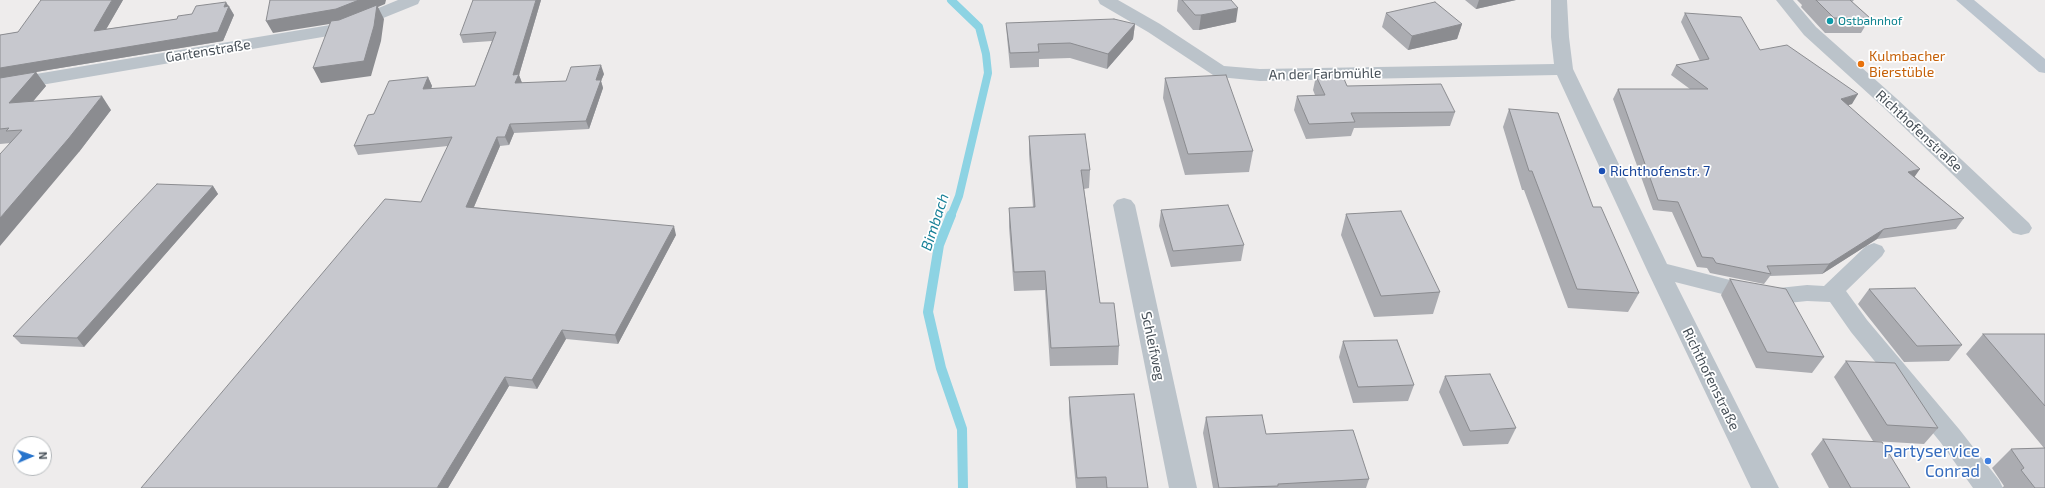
<!DOCTYPE html>
<meta charset="utf-8">
<style>
body{margin:0}
#map{position:relative;width:2045px;height:488px;overflow:hidden;background:#eeecec;font-family:"Exo 2",sans-serif}
canvas{display:block}
.north{position:absolute;left:12px;top:436px;width:40px;height:40px;box-sizing:border-box;background:#fff;border:1px solid #b5b9bc;border-radius:50%;rotate:88deg;font-size:11px;font-weight:700;line-height:16px;text-align:center;color:#464f57}
.north::after{content:'';display:block;margin:auto;width:14px;height:18px;background:#2874cc;clip-path:polygon(50% 0,100% 100%,50% 72%,0 100%)}
</style>
<div id="map">
<canvas width="2045" height="488"></canvas>
<div class="north">N</div>
</div>
<script>
const context = document.querySelector('canvas').getContext('2d');
context.lineJoin = 'round';
function shape(rows) {
  const path = new Path2D();
  for (const r of rows) {
    path.moveTo(r[0], r[1]);
    for (let i = 2; i < r.length; i += 2) path.lineTo(r[i], r[i + 1]);
  }
  return path;
}
function strokePath(path, color, width, dash) {
  context.strokeStyle = color;
  context.lineWidth = width;
  context.lineCap = dash ? 'butt' : 'round';
  context.setLineDash(dash || []);
  context.stroke(path);
}
function fillPath(path, color) {
  context.fillStyle = color;
  context.fill(path, 'evenodd');
}
function drawText(font, color, halo, rows, align = 'center') {
  context.font = font + ' "Exo 2",sans-serif';
  context.lineWidth = 3.5;
  context.setLineDash([]);
  context.textBaseline = 'middle';
  context.strokeStyle = halo;
  context.fillStyle = color;
  for (const [text, x, y, turn = 0] of rows) {
    context.save();
    context.translate(x, y);
    context.rotate((+turn || 0) * Math.PI / 180);
    context.textAlign = isNaN(turn) ? turn : align;
    if (halo) context.strokeText(text, 0, 0);
    context.fillText(text, 0, 0);
    context.restore();
  }
}
const streamFar1 = shape([
 [951,216,959,196,988,73,986,54,979,27,951,0]
]);
const stream = shape([
 [951,215,939,245,928,312,941,368,962,429,963,488]
]);
const minor = shape([
 [398,0,420,0,418,4,346,33,0,92,0,80,342,23,398,0],
 [1098,0,1118,0,1160,24,1224,66,1260,69,1554,64,1551,37,1551,0,1567,0,1569,37,1573,69,1667,264,1730,280,1779,288,1807,285,1824,286,1866,246,1874,243,1882,246,1885,251,1882,256,1846,291,1867,320,1959,429,1999,480,2003,488,1973,488,1941,443,1851,332,1830,302,1807,301,1779,304,1730,296,1675,282,1779,488,1751,488,1647,270,1557,75,1260,81,1219,77,1213,75,1148,32,1100,4,1098,0],
 [1776,0,1793,0,1816,27,1896,98,2029,223,2032,228,2029,233,2021,235,2013,233,1882,106,1804,35,1776,0],
 [1124,198,1131,200,1135,205,1197,488,1169,488,1113,205,1117,200,1124,198]
]);
const secondary = shape([
 [1956,0,1974,0,2045,59,2045,73,2039,72,1956,0]
]);
const wall = shape([
 [123,0,106,29,177,19,192,14,229,6,234,15,223,41,36,72,46,86,33,101,111,110,79,152,11,143,0,144,0,35,18,32],
 [541,0,519,75,522,83,566,81,604,74,601,81,603,88,589,129,514,133,509,145,500,146,474,207,676,235,618,344,566,339,537,389,509,386,448,488,421,202,448,146,358,155,354,146,374,114,428,77,432,86,431,89,475,86,492,41,463,43,460,35],
 [1178,0,1231,0,1236,22,1199,30,1193,30,1177,11],
 [1465,0,1516,0,1476,9],
 [1797,0,1854,0,1852,2,1870,18,1861,33,1825,33,1801,7,1802,5],
 [1386,13,1462,24,1457,39,1408,50,1382,27],
 [1685,13,1760,50,1852,104,1848,105,1915,177,1964,218,1956,229,1877,239,1822,274,1770,276,1764,284,1710,273,1707,268,1697,267,1672,212,1653,210,1613,99,1618,89,1690,89,1671,75,1676,65,1700,61,1681,22],
 [1006,23,1135,24,1133,39,1107,69,1070,58,1039,59,1039,67,1010,68,1007,37],
 [1316,76,1347,86,1455,112,1450,126,1354,128,1351,136,1306,139,1294,110,1297,96,1315,95,1313,90],
 [1165,78,1253,151,1249,172,1185,175,1163,98],
 [1509,109,1593,207,1639,293,1628,312,1568,308,1524,190,1522,190,1503,127],
 [1029,136,1090,170,1089,188,1084,189,1100,303,1119,346,1118,365,1050,366,1045,290,1014,291,1009,227,1009,208,1033,207,1029,154],
 [213,186,218,194,84,347,21,344,13,336],
 [1161,210,1244,245,1241,261,1171,267,1159,226],
 [1346,214,1440,292,1433,314,1374,317,1341,235],
 [1730,279,1824,357,1812,373,1756,368,1721,295],
 [1869,289,1962,345,1949,361,1904,362,1858,304],
 [1983,334,2045,334,2045,488,2002,488,2004,486,1992,468,2011,449,2044,448,1966,354],
 [1343,341,1414,385,1408,401,1353,403,1339,357],
 [1846,361,1938,428,1924,444,1873,441,1834,377],
 [1445,376,1516,428,1508,444,1463,446,1439,392],
 [1069,397,1148,488,1076,488,1069,413],
 [1206,417,1266,434,1369,479,1366,488,1213,488,1203,433],
 [1823,439,1910,488,1829,488,1811,454]
]);
const shadedWall = shape([
 [112,0,123,0,100,40,94,31],
 [359,0,386,0,385,4,378,7,384,19,381,41,371,76,321,83,313,68,342,22,273,33,266,21],
 [536,0,541,0,519,75,522,83,515,83,513,75],
 [1479,0,1516,0,1476,9],
 [226,2,234,15,223,41,36,72,46,86,20,117,9,103,0,79,0,68,224,7],
 [1238,8,1236,22,1199,30,1201,15],
 [1135,24,1133,39,1107,69,1108,54],
 [1462,24,1457,39,1408,50,1412,36],
 [601,65,604,74,601,81,603,88,589,129,586,121,596,80],
 [428,77,432,86,427,98,423,89],
 [1858,94,1852,104,1835,109,1841,99],
 [102,96,111,110,79,152,0,246,0,218],
 [510,124,514,133,509,145,505,137],
 [497,137,500,146,470,216,466,207],
 [1920,169,1913,179,1908,172],
 [213,186,218,194,84,347,77,338],
 [674,226,676,235,618,344,615,335],
 [1884,229,1877,239,1822,274,1829,264],
 [562,330,566,339,537,389,532,380],
 [505,377,509,386,448,488,437,488]
]);
const building = shape([
 [41,0,112,0,94,31,177,19,178,16,192,14,196,6,226,2,224,7,229,6,218,32,0,68,0,35,18,32,41,0],
 [270,0,359,0,336,9,266,21,270,0],
 [473,0,536,0,513,75,519,74,515,83,566,81,571,67,601,65,596,80,601,80,586,121,510,124,505,137,497,137,466,207,674,226,615,335,562,330,532,380,505,377,437,488,141,488,385,199,421,202,452,137,354,146,368,115,374,114,389,81,428,77,423,89,475,86,496,32,460,35,473,0],
 [1182,0,1231,0,1238,8,1201,15,1195,15,1182,0],
 [1816,0,1850,0,1870,18,1834,18,1816,0],
 [1435,2,1462,24,1412,36,1386,13,1435,2],
 [377,5,374,26,364,61,313,68,331,21,339,20,377,5],
 [1685,13,1741,17,1760,50,1787,45,1858,94,1841,99,1920,169,1908,172,1964,218,1884,229,1829,264,1767,266,1771,274,1716,263,1713,258,1702,257,1678,202,1658,200,1618,89,1708,89,1676,65,1709,59,1685,13],
 [1114,19,1135,24,1108,54,1070,43,1038,44,1039,52,1010,53,1006,23,1114,19],
 [36,72,9,103,102,96,69,138,0,218,0,154,22,130,6,131,9,128,0,129,0,78,36,72],
 [1342,74,1347,86,1441,84,1455,112,1351,113,1355,122,1309,124,1297,96,1325,95,1316,76,1342,74],
 [1226,75,1253,151,1188,154,1165,78,1226,75],
 [1509,109,1558,113,1593,207,1601,207,1639,293,1577,289,1532,171,1529,171,1509,109],
 [1085,134,1090,170,1081,170,1100,303,1114,303,1119,346,1051,348,1045,271,1014,272,1009,208,1035,207,1029,136,1085,134],
 [157,184,213,186,77,338,13,336,157,184],
 [1228,205,1244,245,1173,251,1161,210,1228,205],
 [1401,211,1440,292,1381,296,1346,214,1401,211],
 [1730,279,1786,289,1824,357,1767,352,1730,279],
 [1915,288,1962,345,1917,346,1869,289,1915,288],
 [1983,334,2045,334,2045,406,1983,334],
 [1397,340,1414,385,1358,387,1343,341,1397,340],
 [1846,361,1895,363,1938,428,1887,425,1846,361],
 [1490,374,1516,428,1470,431,1445,376,1490,374],
 [1134,394,1148,488,1107,488,1106,477,1077,478,1069,397,1134,394],
 [1262,415,1266,434,1353,430,1369,479,1278,484,1278,486,1219,488,1206,417,1262,415],
 [1823,439,1882,442,1910,488,1851,488,1823,439],
 [2045,448,2045,488,2035,488,2021,470,2024,468,2011,449,2045,448]
]);
const markers = [
 [1830,21,4,"#0f9aa8"],
 [1861,64,4,"#e8710a"],
 [1602,171,4,"#1a4fb4"],
 [1988,461,4,"#3f7fe0"]
];
const farCulturenames = [
 ["Ostbahnhof",1838,21]
];
const streetNames = [
 ["Gartenstraße",208,51,-9],
 ["An der Farbmühle",1325,74,-1],
 ["Richthofenstraße",1919,131,43],
 ["Schleifweg",1153,346,78],
 ["Richthofenstraße",1711,379,64]
];
const foodNames = [
 ["Kulmbacher",1869,56],
 ["Bierstüble",1869,72]
];
const transitNames = [
 ["Richthofenstr. 7",1610,171]
];
const waterNames = [
 ["Bimbach",935,222,-72]
];
const nearShopnames = [
 ["Partyservice",1980,451],
 ["Conrad",1980,471]
];
strokePath(streamFar1, '#8dd3e3', 8);
strokePath(stream, '#8dd3e3', 10);
fillPath(minor, '#bbc3ca');
fillPath(secondary, '#bac4ce');
fillPath(wall, '#abacb1');
fillPath(shadedWall, '#8b8c90');
fillPath(building, '#c7c8ce');
strokePath(building, '#8b8c90', 1);
for (const [x, y, r, color] of markers) {
  const dot = new Path2D();
  dot.arc(x, y, r, 0, 2 * Math.PI);
  context.fillStyle = color;
  context.fill(dot);
  strokePath(dot, '#fff', 1.5);
}
drawText('12px', '#0d838f', '#fff', farCulturenames, 'left');
drawText('14px', '#464f57', '#fff', streetNames);
drawText('14px', '#c56008', '#fff', foodNames, 'left');
drawText('14px', '#164399', '#fff', transitNames, 'left');
drawText('italic 15px', '#188098', '#fff', waterNames);
drawText('17px', '#366cbe', '#fff', nearShopnames, 'right');
</script>
